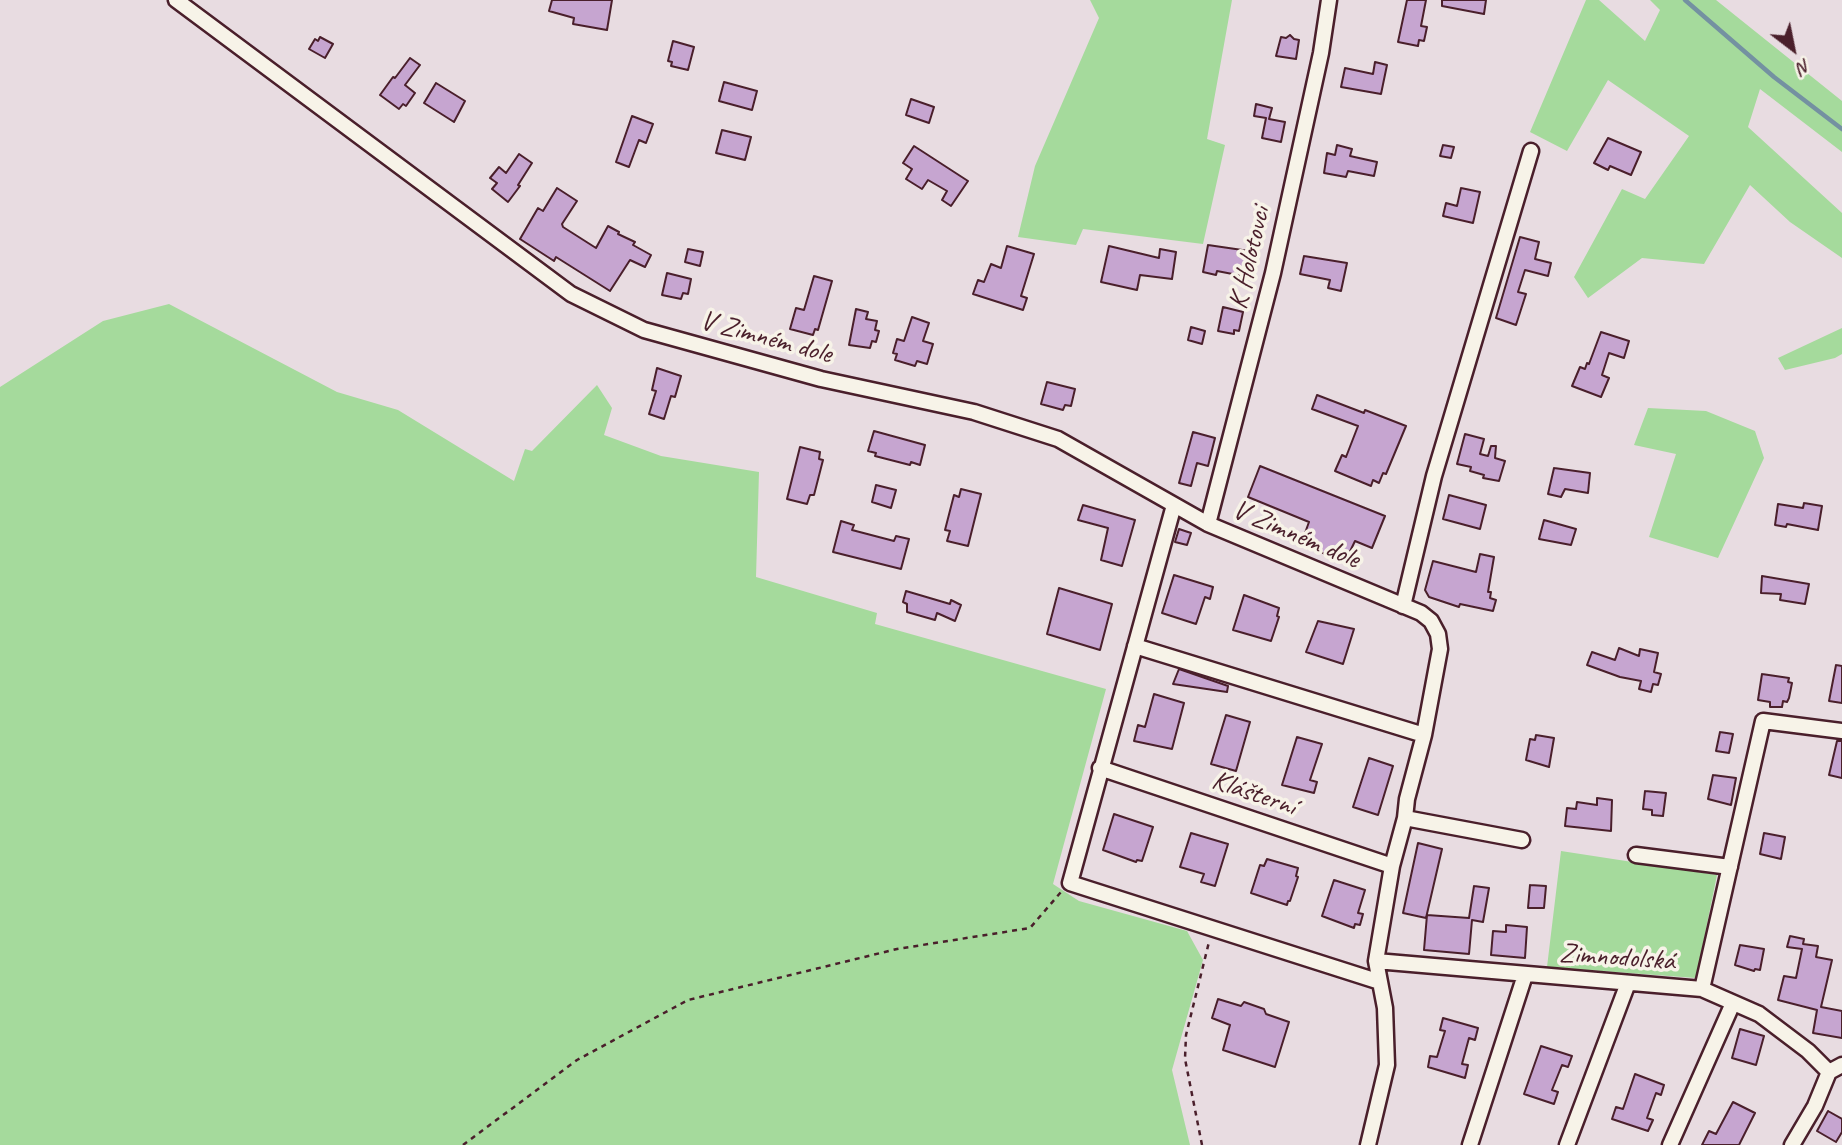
<!DOCTYPE html>
<meta charset="utf-8">
<style>
body{margin:0}
#map{position:relative;width:1842px;height:1145px;overflow:hidden;background:#e8dce1;font-family:Caveat,sans-serif}
canvas{display:block}
.north{position:absolute;left:1758px;top:14px;width:70px;height:70px;-webkit-text-stroke:5px #f7f3e8;paint-order:stroke;rotate:148deg;font-size:19px;font-weight:700;line-height:28px;text-align:center;color:#4a1f2b}
.north::after{content:'';display:block;margin:auto;width:24px;height:32px;background:#4a1f2b;clip-path:polygon(50% 0,100% 100%,50% 72%,0 100%)}
</style>
<div id="map">
<canvas width="1842" height="1145"></canvas>
<div class="north">N</div>
</div>
<script>
const context = document.querySelector('canvas').getContext('2d');
context.lineJoin = 'round';
function fillPath(path, color) {
  context.fillStyle = color;
  context.fill(path, 'evenodd');
}
function shape(rows) {
  const path = new Path2D();
  for (const r of rows) {
    path.moveTo(r[0], r[1]);
    for (let i = 2; i < r.length; i += 2) path.lineTo(r[i], r[i + 1]);
  }
  return path;
}
function strokePath(path, color, width, dash) {
  context.strokeStyle = color;
  context.lineWidth = width;
  context.lineCap = dash ? 'butt' : 'round';
  context.setLineDash(dash || []);
  context.stroke(path);
}
function drawText(font, color, halo, rows, align = 'center') {
  context.font = font + ' Caveat,sans-serif';
  context.lineWidth = 7;
  context.setLineDash([]);
  context.textBaseline = 'middle';
  context.strokeStyle = halo;
  context.fillStyle = color;
  for (const [text, x, y, turn = 0] of rows) {
    context.save();
    context.translate(x, y);
    context.rotate((+turn || 0) * Math.PI / 180);
    context.textAlign = isNaN(turn) ? turn : align;
    if (halo) context.strokeText(text, 0, 0);
    context.fillText(text, 0, 0);
    context.restore();
  }
}
const green = shape([
 [1090,0,1232,0,1207,139,1225,145,1203,244,1083,229,1076,245,1018,237,1035,166,1099,18],
 [1586,0,1599,0,1645,41,1660,10,1650,0,1716,0,1842,101,1842,152,1760,89,1748,127,1842,213,1842,258,1790,222,1750,185,1704,264,1642,258,1588,298,1574,277,1622,189,1645,199,1689,136,1608,80,1567,151,1530,132],
 [169,304,337,392,398,410,514,481,525,449,532,451,597,385,612,408,604,435,661,456,759,472,756,577,877,613,875,624,1106,689,1053,884,1079,901,1187,931,1203,960,1172,1070,1190,1145,0,1145,0,387,103,321],
 [1842,328,1842,354,1835,358,1785,370,1778,358],
 [1648,408,1706,411,1755,431,1764,458,1718,558,1649,537,1676,454,1634,445],
 [1561,851,1717,875,1696,978,1547,967]
]);
const stream = shape([
 [1685,0,1774,77,1842,129]
]);
const building = shape([
 [552,0,612,0,607,30,573,24,574,18,549,11,552,0],
 [1407,0,1426,0,1421,26,1427,27,1424,41,1419,40,1418,46,1398,42,1407,0],
 [1442,0,1486,0,1484,14,1442,6,1442,0],
 [1290,35,1294,39,1299,40,1296,59,1276,56,1281,37,1286,38,1290,35],
 [320,37,333,44,325,58,309,49,315,39,318,41,320,37],
 [673,41,694,47,688,70,671,66,672,62,668,61,673,41],
 [410,58,420,65,405,85,415,93,406,106,403,104,399,109,380,95,393,77,395,78,410,58],
 [1375,62,1387,65,1381,94,1341,87,1345,68,1373,74,1375,62],
 [724,82,757,91,752,110,719,101,724,82],
 [436,83,465,101,454,122,424,103,436,83],
 [911,99,934,107,929,123,906,115,911,99],
 [1256,104,1272,108,1269,119,1285,122,1281,142,1262,138,1266,118,1254,116,1256,104],
 [632,116,653,124,646,143,639,140,629,167,616,162,632,116],
 [722,130,751,137,745,160,716,153,722,130],
 [1608,138,1641,152,1631,175,1610,166,1608,170,1594,163,1608,138],
 [1337,145,1352,149,1350,156,1377,162,1374,176,1348,171,1346,177,1324,173,1327,153,1335,155,1337,145],
 [1443,145,1454,147,1451,158,1440,156,1443,145],
 [914,146,968,181,951,206,942,200,947,191,928,180,922,189,906,179,912,169,903,163,914,146],
 [519,154,532,163,518,185,520,186,508,202,492,189,497,183,490,178,499,167,506,173,519,154],
 [557,188,577,201,562,224,563,227,596,248,608,226,619,232,618,234,635,242,633,245,651,255,645,267,630,260,610,291,556,257,554,261,520,239,538,208,543,211,557,188],
 [1461,188,1480,192,1473,223,1443,216,1446,203,1457,206,1461,188],
 [1520,237,1539,242,1535,259,1551,263,1548,276,1525,270,1518,292,1526,294,1516,325,1496,318,1520,237],
 [1208,245,1256,252,1252,274,1249,273,1248,277,1217,271,1216,275,1203,272,1208,245],
 [1007,246,1034,254,1021,296,1027,298,1023,310,973,294,978,280,984,282,991,264,1001,268,1007,246],
 [1109,246,1159,258,1160,249,1176,252,1172,279,1140,275,1137,290,1101,282,1109,246],
 [688,249,703,252,700,266,685,262,688,249],
 [1304,256,1347,263,1341,291,1328,288,1330,280,1300,274,1304,256],
 [667,273,691,279,688,294,683,293,681,299,662,295,667,273],
 [814,276,832,281,818,330,815,329,813,335,790,329,796,308,804,310,814,276],
 [1223,307,1243,312,1239,331,1234,330,1234,334,1218,331,1223,307],
 [856,309,868,312,866,319,877,321,875,330,879,331,876,342,872,341,870,348,849,345,856,309],
 [912,317,929,323,923,341,933,344,927,364,917,361,915,366,895,360,897,354,893,353,897,339,904,341,912,317],
 [1191,327,1205,331,1202,344,1188,340,1191,327],
 [1601,332,1629,341,1624,358,1609,353,1602,375,1609,378,1601,397,1572,386,1580,367,1585,369,1587,363,1589,364,1601,332],
 [657,368,681,376,675,397,671,396,664,419,649,414,656,391,652,390,657,368],
 [1047,382,1075,389,1071,406,1065,405,1063,410,1041,404,1047,382],
 [1317,395,1364,413,1365,410,1406,426,1386,474,1383,473,1379,483,1373,480,1371,486,1335,471,1342,455,1346,457,1358,426,1312,409,1317,395],
 [874,431,925,445,920,465,911,462,910,465,875,456,876,453,868,451,874,431],
 [1193,432,1215,438,1208,466,1197,463,1191,486,1179,483,1193,432],
 [1465,434,1484,439,1480,454,1488,456,1491,446,1496,446,1495,458,1505,461,1499,481,1483,478,1484,475,1470,471,1471,467,1457,464,1465,434],
 [800,447,820,452,819,459,823,460,814,495,810,495,807,504,787,499,800,447],
 [1260,466,1385,516,1372,548,1355,541,1345,562,1301,544,1309,522,1248,497,1260,466],
 [1554,468,1590,473,1588,493,1565,489,1561,497,1548,494,1554,468],
 [876,485,896,490,891,508,872,502,876,485],
 [961,489,981,494,968,546,947,541,950,531,945,530,954,495,959,497,961,489],
 [1449,495,1486,505,1480,529,1443,519,1449,495],
 [1804,503,1822,506,1818,530,1787,524,1786,527,1775,525,1778,504,1803,508,1804,503],
 [1083,505,1135,520,1122,566,1101,560,1108,528,1078,520,1083,505],
 [1544,520,1576,529,1571,545,1539,539,1544,520],
 [841,521,854,525,852,530,894,541,896,536,909,539,901,569,833,552,841,521],
 [1179,529,1191,533,1187,545,1175,542,1179,529],
 [1480,554,1494,557,1488,592,1491,592,1490,598,1496,600,1493,611,1460,604,1459,607,1429,597,1425,590,1433,561,1476,572,1480,554],
 [1174,575,1213,587,1210,599,1205,597,1196,624,1162,613,1174,575],
 [1762,576,1809,584,1805,604,1780,600,1781,594,1761,593,1762,576],
 [1059,588,1112,604,1100,650,1047,634,1059,588],
 [906,591,950,604,951,600,961,605,955,621,937,613,935,620,907,612,907,604,903,602,906,591],
 [1244,595,1279,608,1277,616,1279,617,1271,641,1233,630,1244,595],
 [1318,621,1354,629,1343,664,1306,652,1318,621],
 [1619,648,1639,656,1640,649,1658,653,1654,672,1661,674,1658,685,1653,684,1651,692,1639,689,1641,681,1620,677,1587,665,1592,652,1615,660,1619,648],
 [1836,665,1842,666,1842,703,1829,701,1836,665],
 [1179,669,1228,686,1227,692,1173,684,1179,669],
 [1762,674,1789,678,1788,682,1792,683,1789,698,1787,702,1783,701,1782,707,1770,707,1770,702,1758,700,1762,674],
 [1154,694,1184,703,1172,749,1134,741,1138,725,1145,727,1154,694],
 [1226,715,1250,722,1236,771,1211,764,1226,715],
 [1720,732,1733,734,1729,753,1716,751,1720,732],
 [1536,735,1554,738,1549,767,1526,760,1530,739,1535,740,1536,735],
 [1297,737,1322,744,1310,780,1317,782,1314,793,1282,785,1297,737],
 [1837,741,1842,741,1842,778,1829,775,1837,741],
 [1369,758,1393,766,1378,815,1353,807,1369,758],
 [1713,775,1736,778,1731,805,1708,799,1713,775],
 [1645,791,1666,793,1663,816,1652,815,1652,810,1643,809,1645,791],
 [1597,798,1612,800,1611,831,1565,826,1567,808,1576,809,1577,802,1597,805,1597,798],
 [1114,814,1153,827,1142,861,1137,860,1136,862,1103,850,1114,814],
 [1191,833,1228,844,1215,886,1201,882,1204,874,1180,867,1191,833],
 [1764,833,1785,837,1781,859,1760,854,1764,833],
 [1418,843,1442,849,1426,918,1403,913,1418,843],
 [1267,859,1298,868,1296,876,1298,877,1290,901,1288,901,1287,905,1251,893,1260,865,1264,866,1267,859],
 [1334,880,1365,890,1358,913,1363,914,1360,925,1355,924,1354,928,1322,916,1334,880],
 [1530,885,1546,886,1544,908,1528,908,1530,885],
 [1474,886,1489,888,1483,922,1472,920,1469,954,1424,950,1427,915,1469,918,1474,886],
 [1506,925,1527,927,1525,958,1491,955,1493,931,1506,932,1506,925],
 [1790,936,1804,939,1803,944,1818,946,1816,957,1832,960,1821,1007,1842,1011,1842,1038,1813,1033,1817,1010,1778,1000,1784,976,1796,978,1802,949,1787,947,1790,936],
 [1740,945,1764,949,1760,970,1755,969,1754,971,1735,965,1740,945],
 [1218,999,1241,1006,1244,1002,1264,1009,1266,1014,1289,1022,1275,1067,1223,1050,1230,1025,1212,1018,1218,999],
 [1443,1018,1478,1028,1475,1040,1469,1038,1462,1064,1468,1065,1465,1078,1428,1067,1430,1056,1437,1057,1445,1031,1440,1030,1443,1018],
 [1740,1029,1764,1036,1756,1065,1732,1058,1740,1029],
 [1541,1046,1572,1056,1568,1067,1562,1065,1552,1090,1558,1092,1554,1104,1524,1094,1541,1046],
 [1635,1074,1664,1085,1661,1095,1656,1093,1647,1118,1653,1120,1648,1131,1612,1119,1616,1107,1623,1109,1635,1074],
 [1733,1102,1755,1113,1739,1145,1702,1145,1709,1131,1716,1134,1733,1102],
 [1828,1111,1842,1119,1842,1132,1836,1142,1817,1131,1828,1111]
]);
const path = shape([
 [463,1145,577,1060,688,1000,897,949,1030,928,1061,892],
 [1202,1145,1185,1059,1186,1035,1209,942]
]);
const minor = shape([
 [176,0,571,294,644,330,821,379,974,412,1058,439,1208,524,1421,613,1431,621,1438,634,1440,649,1424,735,1407,799,1405,818,1392,866,1376,961,1385,1008,1387,1065,1368,1145],
 [1174,505,1070,883,1380,982],
 [1208,524,1273,273,1321,53,1329,0],
 [1403,606,1434,476,1531,151],
 [1135,646,1424,735],
 [1100,768,1392,866],
 [1405,818,1522,840],
 [1636,855,1730,867],
 [1376,961,1702,989,1759,1014,1808,1051,1829,1072],
 [1702,989,1763,721,1842,731],
 [1470,1145,1525,975],
 [1567,1145,1628,983],
 [1670,1145,1733,1003],
 [1792,1145,1815,1106,1829,1072,1842,1065]
]);
const streetNames = [
 ["K Holotovci",1250,258,-77],
 ["V Zimném dole",766,338,15],
 ["V Zimném dole",1296,535,23],
 ["Klášterní",1254,794,19],
 ["Zimnodolská",1617,958,4]
];
fillPath(green, '#a5da9c');
strokePath(stream, '#7491a1', 4.5);
fillPath(building, '#c6a5d0');
strokePath(building, '#4a1f2b', 2);
strokePath(minor, '#4a1f2b', 19);
strokePath(path, '#4a1f2b', 2.5, [5, 5]);
strokePath(minor, '#f7f3e8', 14);
drawText('28px', '#4a1f2b', '#f7f3e8', streetNames);
</script>
